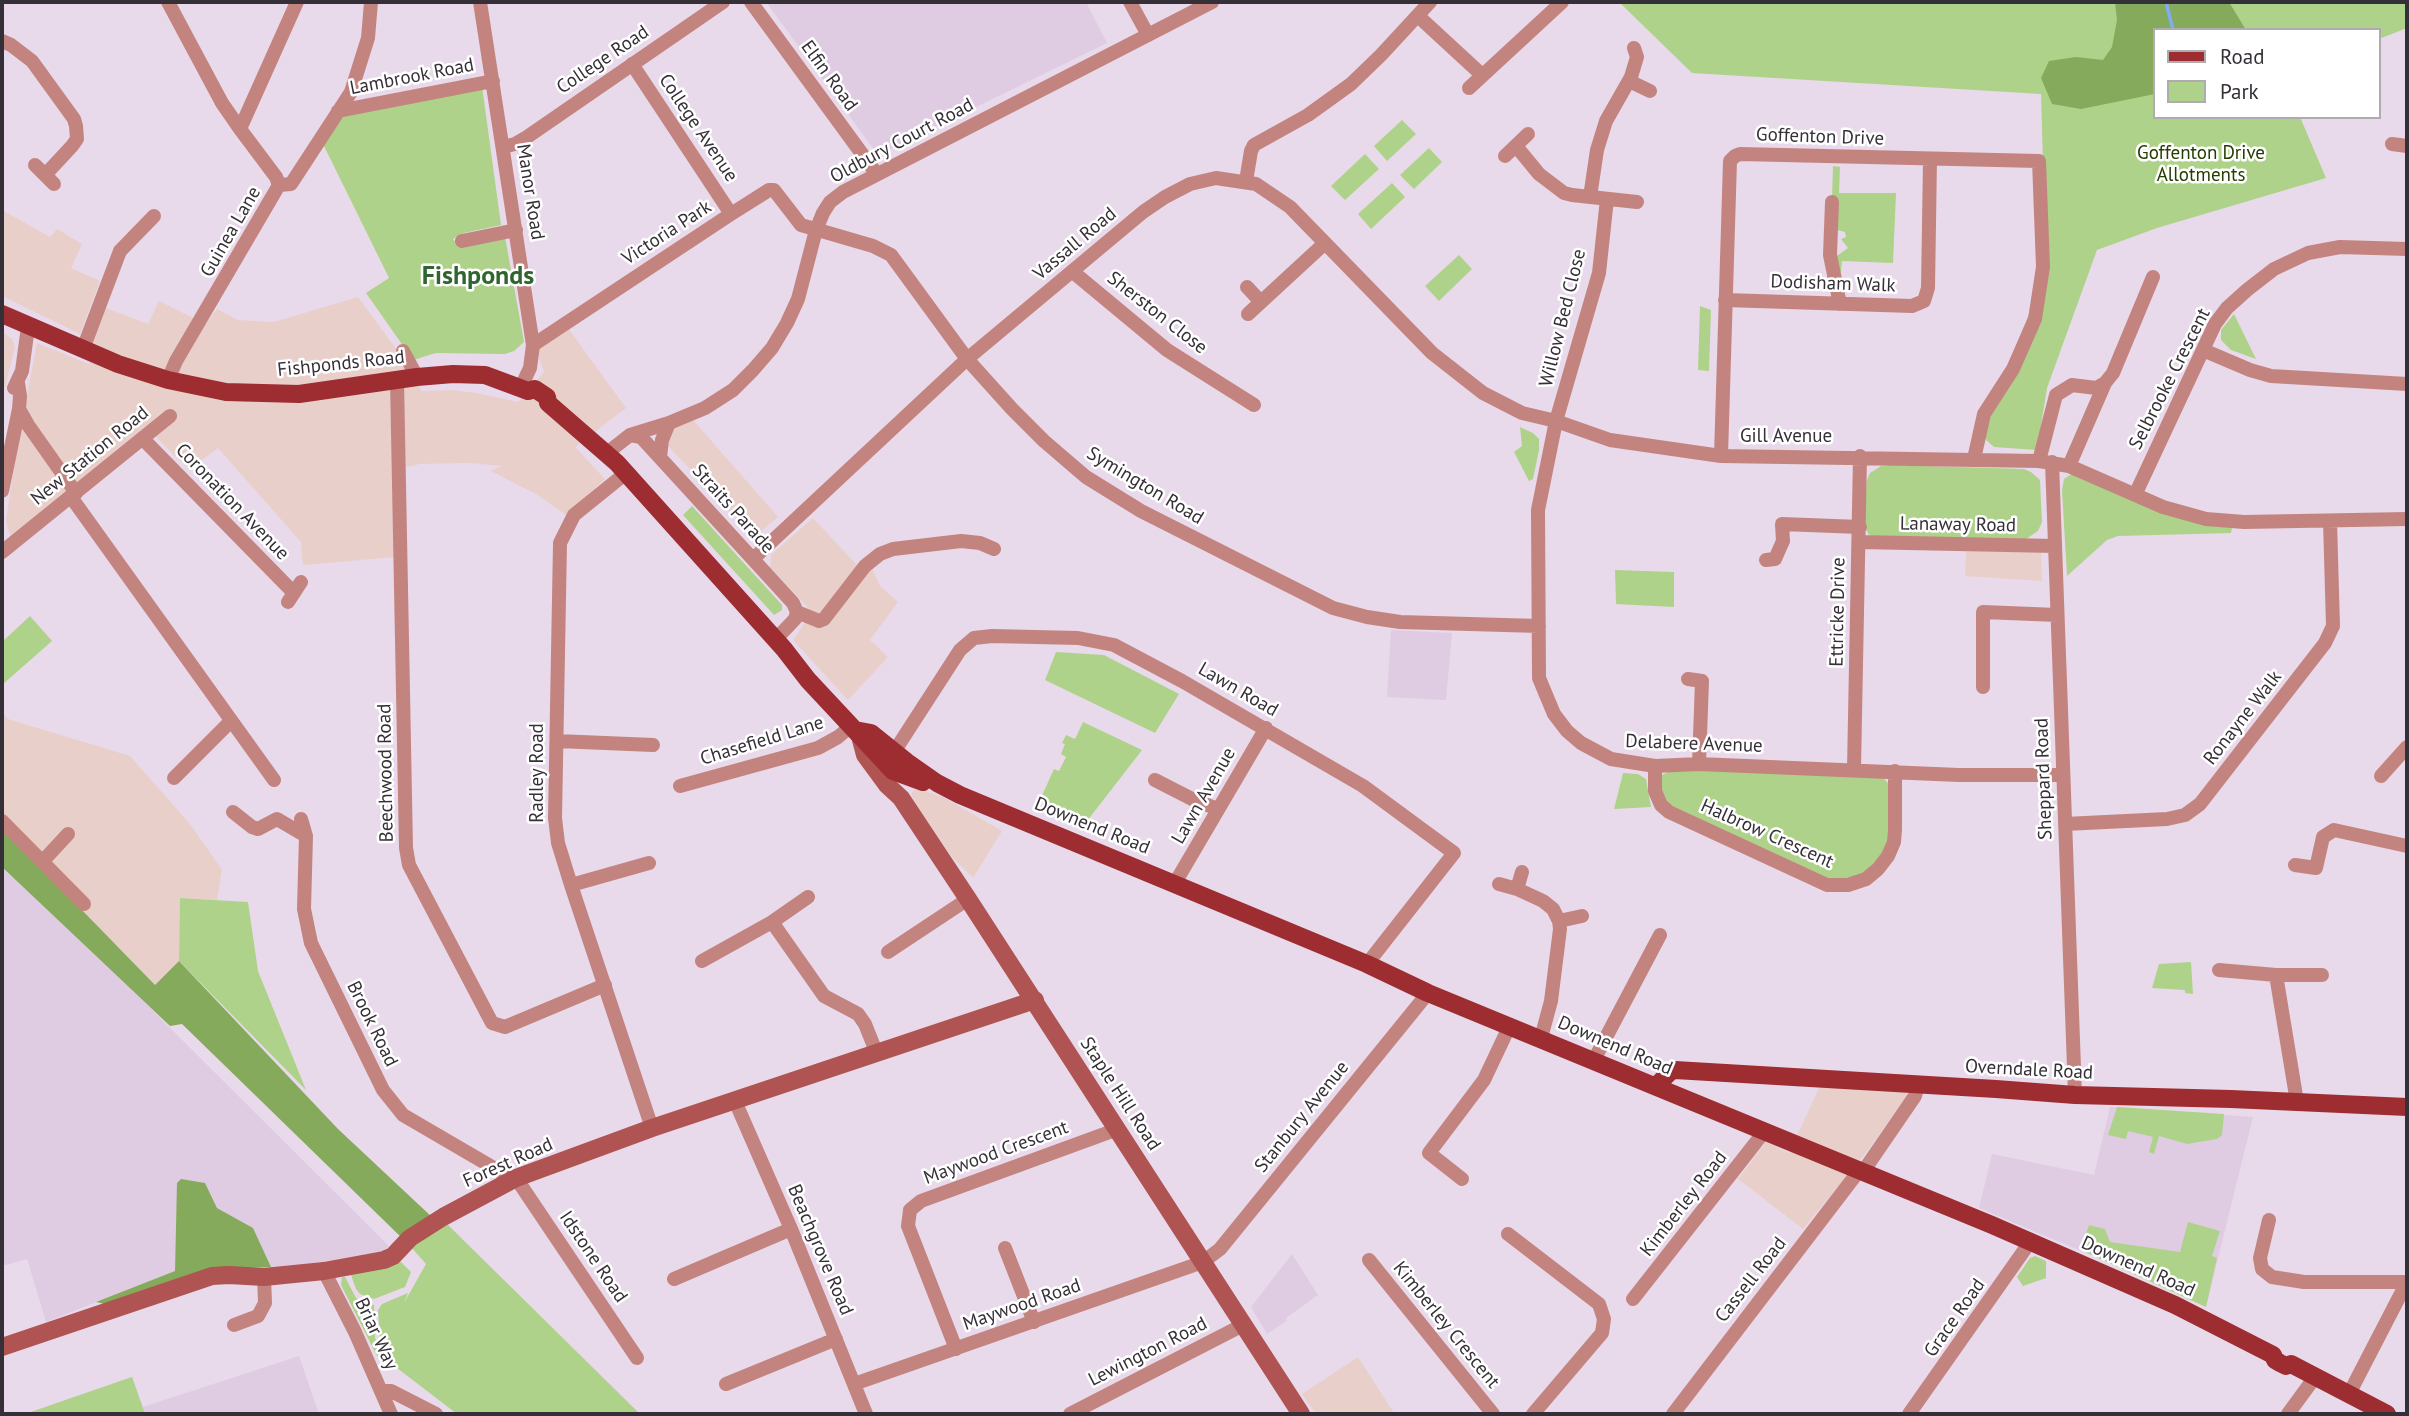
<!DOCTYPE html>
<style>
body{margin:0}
#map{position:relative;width:2409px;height:1416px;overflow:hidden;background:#e8daeb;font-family:"PT Sans",sans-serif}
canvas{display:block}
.frame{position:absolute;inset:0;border:4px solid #353037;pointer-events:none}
.legend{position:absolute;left:2153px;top:28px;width:228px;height:91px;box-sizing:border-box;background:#fff;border:2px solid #aeacaf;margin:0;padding:9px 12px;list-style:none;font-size:21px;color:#353037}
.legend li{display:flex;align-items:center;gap:14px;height:35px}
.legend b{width:35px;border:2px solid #aeacaf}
</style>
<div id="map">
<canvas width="2409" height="1416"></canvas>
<div class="frame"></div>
<ul class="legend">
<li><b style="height:9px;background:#9e2d31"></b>Road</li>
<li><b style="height:19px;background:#afd28a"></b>Park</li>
</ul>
</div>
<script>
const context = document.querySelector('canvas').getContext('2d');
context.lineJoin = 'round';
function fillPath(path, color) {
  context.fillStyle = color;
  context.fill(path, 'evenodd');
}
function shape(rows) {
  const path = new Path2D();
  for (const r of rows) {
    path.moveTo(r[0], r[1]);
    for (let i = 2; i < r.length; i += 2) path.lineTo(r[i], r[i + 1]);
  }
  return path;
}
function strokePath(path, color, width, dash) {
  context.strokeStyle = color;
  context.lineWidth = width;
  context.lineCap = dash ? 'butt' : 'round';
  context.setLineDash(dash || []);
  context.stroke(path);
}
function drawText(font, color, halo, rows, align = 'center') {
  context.font = font + ' "PT Sans",sans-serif';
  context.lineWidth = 5;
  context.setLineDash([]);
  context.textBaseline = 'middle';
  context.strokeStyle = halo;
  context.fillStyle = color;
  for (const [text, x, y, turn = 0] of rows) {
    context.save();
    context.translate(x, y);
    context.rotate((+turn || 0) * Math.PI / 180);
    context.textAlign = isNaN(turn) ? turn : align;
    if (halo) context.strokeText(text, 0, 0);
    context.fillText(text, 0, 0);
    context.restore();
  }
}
const commercial = shape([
 [2,210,50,237,57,229,82,244,71,268,100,281,80,334,2,296],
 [358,297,397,350,413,360,421,391,451,390,477,393,518,402,544,372,539,359,539,346,568,328,626,408,575,447,605,479,566,515,536,494,491,471,502,466,470,463,420,464,396,469,396,557,303,565,301,542,218,448,189,470,148,429,10,536,6,521,16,452,37,343,89,364,94,334,106,308,148,324,159,301,195,319,186,350,217,309,238,320,274,322],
 [2,332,12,339,15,347,2,399],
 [693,420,778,517,759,533,750,533,668,446,670,429],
 [813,518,856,564,872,568,880,586,898,602,870,640,888,657,848,700,793,640,812,612,770,567,771,555],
 [1966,551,2041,552,2042,581,1965,576],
 [2,712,8,719,130,756,190,824,222,870,217,900,180,898,179,961,155,985,2,828],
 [919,789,943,797,1002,831,973,878,952,857,917,807,911,794,913,791],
 [1820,1086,1906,1091,1908,1094,1868,1150,1803,1229,1738,1179,1766,1142,1789,1153],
 [1358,1357,1394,1413,1316,1414,1302,1394]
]);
const built = shape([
 [766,2,1086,2,1107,43,878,155],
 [1391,630,1452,633,1446,700,1387,697],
 [2,867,135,993,389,1246,376,1257,271,1267,253,1228,217,1208,208,1189,179,1180,175,1271,46,1322,27,1259,2,1266],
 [2110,1107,2253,1117,2206,1307,2145,1278,1979,1208,1992,1154,2094,1175],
 [1292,1254,1318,1295,1286,1318,1287,1321,1267,1334,1251,1307],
 [299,1356,319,1414,25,1414,132,1377,143,1407]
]);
const green = shape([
 [1619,2,2407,2,2407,28,2379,39,2379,30,2155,30,2155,117,2300,117,2326,178,2157,228,2097,250,2047,388,2037,450,1994,447,1986,440,1985,422,2046,272,2041,94,1692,73],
 [482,86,501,225,464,233,453,239,458,246,505,237,524,342,514,351,505,354,436,353,413,360,366,293,389,278,322,142,346,112],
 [1402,120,1416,134,1387,161,1374,146],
 [1429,148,1442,162,1414,189,1400,175],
 [1365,154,1379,169,1345,200,1331,186],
 [1833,166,1840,167,1839,193,1896,193,1893,263,1842,261,1841,272,1839,273,1834,258,1848,248,1841,239,1846,237,1845,232,1837,230,1832,199],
 [1392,183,1405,197,1371,229,1358,214],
 [1459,255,1472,269,1439,301,1425,286],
 [1700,306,1711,310,1709,371,1698,370],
 [2234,314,2256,359,2231,350,2221,340,2221,330],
 [1520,427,1533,433,1539,439,1539,450,1533,479,1529,481,1514,452,1522,446],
 [1890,465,2024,469,2031,472,2040,480,2042,522,2038,531,2026,539,1881,538,1869,535,1864,525,1863,517,1867,480,1870,473,1881,466],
 [2073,473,2201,523,2232,528,2231,533,2118,536,2107,540,2067,576,2062,490,2064,479],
 [692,506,782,605,782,610,774,615,683,515],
 [1615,570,1674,572,1674,607,1616,604],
 [30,616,52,641,2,685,2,642],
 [1056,652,1104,655,1179,694,1155,733,1045,680],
 [1083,722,1142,750,1084,825,1040,800,1054,769,1059,771,1066,757,1061,754,1065,744,1062,743,1066,735,1075,739],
 [1674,769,1883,777,1890,786,1888,841,1883,856,1874,868,1852,878,1829,879,1665,803,1659,780,1662,775],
 [1623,773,1638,774,1646,779,1651,807,1614,809],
 [180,898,248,902,258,971,306,1090,179,961],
 [2191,962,2193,994,2185,993,2185,990,2152,988,2159,964],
 [2117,1107,2224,1114,2222,1135,2217,1139,2187,1144,2159,1136,2154,1154,2149,1152,2153,1137,2128,1131,2126,1139,2108,1135],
 [445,1222,640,1414,457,1414,397,1368,390,1366,389,1356,380,1338,378,1310,382,1304,408,1293,404,1303,426,1264,411,1247],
 [2188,1222,2220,1231,2212,1256,2217,1258,2206,1307,2081,1250,2089,1225,2105,1229,2110,1242,2180,1252],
 [2035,1256,2046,1261,2046,1278,2023,1286,2017,1277,2030,1258],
 [397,1258,411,1272,405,1287,374,1299,360,1294,356,1289,351,1275,354,1272],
 [342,1277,345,1277,356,1298,374,1305,375,1338,386,1362,379,1359,375,1352,341,1285],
 [132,1377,145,1414,25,1414]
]);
const forest = shape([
 [2115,2,2229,2,2246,30,2155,30,2155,94,2081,109,2052,104,2041,78,2049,61,2076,57,2103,60,2112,47,2117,20],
 [2,828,155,985,179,961,338,1129,433,1218,403,1239,182,1024,170,1026,2,867],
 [181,1179,205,1183,217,1208,253,1228,271,1267,226,1269,105,1304,96,1302,175,1271,177,1183]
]);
const stream = shape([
 [2166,2,2173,30]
]);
const street = shape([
 [168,2,222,103,240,129],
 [480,2,533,345,530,368,521,387],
 [751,2,876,173],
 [1130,2,1148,35],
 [1418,16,1482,75],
 [2,41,11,45,32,61,74,119,76,126,77,139,72,146,45,175],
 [632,64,731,214],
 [1629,81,1650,91],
 [1469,88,1562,2],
 [338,111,493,81],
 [2392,144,2407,146],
 [1516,146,1539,174,1564,193,1572,195,1637,202],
 [503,147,515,144,527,137,723,2],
 [1505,156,1528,134],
 [35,165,54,184],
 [1246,181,1251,151,1254,145,1308,115,1351,84,1381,55,1430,2],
 [279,185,291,184,351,92,368,38,371,2],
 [279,185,276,177,240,129,297,2],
 [1590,197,1597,150,1606,121,1631,77,1637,57,1634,48],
 [1607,199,1599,273,1556,421,1538,510,1539,678,1554,714,1567,731,1581,743,1611,759,1655,766,1699,764,1959,775,2063,775],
 [1832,202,1830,255,1840,304],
 [462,241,516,230],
 [1073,272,1167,350,1254,405],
 [1247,287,1261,302],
 [1725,300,1912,306,1924,301,1928,288,1930,160],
 [1248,314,1325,243],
 [533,345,731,214,769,190,774,190,801,225,873,246,891,255,967,359,1012,409,1044,441,1086,477,1141,511,1333,608,1367,617,1400,622,1539,626],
 [83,349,120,251,154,216],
 [2203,350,2250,370,2271,376,2407,384],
 [403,351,417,377],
 [168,380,176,361,279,185],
 [397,380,406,848,409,865,492,1023,505,1027,605,985],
 [14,388,22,371,28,327],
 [19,409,28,425,76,493],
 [630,435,669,423,705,408,733,390,753,370,772,348,787,323,798,299,816,230,823,213,830,202,843,192,1212,2],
 [143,439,294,593],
 [607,453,630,435,641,437,793,603,797,612,795,619,775,640],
 [1721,456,1730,161,1735,156,1740,154,2039,161,2043,267,2035,319,2013,369,1984,414,1974,459],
 [660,457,662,440,669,423],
 [2039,461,2056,395,2072,385,2096,388,2105,383,2113,373,2153,277],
 [2052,462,2075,1095],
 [2069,466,2105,383],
 [626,473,574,515,560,543,555,818,558,843,571,885,652,1128],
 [2,491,19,409,20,396,18,383],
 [2135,495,2215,324,2227,308,2247,290,2274,269,2308,253,2340,247,2407,249],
 [71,497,274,780],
 [1859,542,2055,546],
 [2,552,170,416],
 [753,559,967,359,1143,212,1165,197,1190,184,1216,178,1256,184,1290,207,1432,353,1483,393,1522,413,1556,421,1610,440,1721,456,2039,461,2069,466,2163,507,2206,519,2244,522,2407,519],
 [1766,560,1775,559,1783,541,1782,524,1860,527],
 [288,602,301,582],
 [797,612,819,621,824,619,865,566,880,554,893,549,961,541,980,543,994,549],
 [1688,679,1702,681,1699,764],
 [1983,687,1983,612,2057,615],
 [557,741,653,745],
 [894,752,960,650,974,638,992,636,1078,638,1114,645,1182,681,1363,786,1454,853,1367,964],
 [1655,766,1655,791,1661,805,1669,812,1827,885,1848,885,1866,879,1878,869,1888,856,1894,842,1895,830,1895,771],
 [1854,769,1860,456],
 [2381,776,2407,747],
 [174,778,231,721],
 [1155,780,1194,800,1218,809],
 [680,786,818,748,838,737,851,726],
 [233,812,252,827,258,829,277,819,306,836],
 [301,819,306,836,304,909,311,943,383,1090,403,1115,499,1171,516,1178,637,1358],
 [2,821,84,904],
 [2065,824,2167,819,2185,815,2200,804,2325,643,2333,626,2330,521],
 [42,862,68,834],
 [2295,865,2316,868,2323,837,2334,830,2407,846],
 [1175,883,1266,728],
 [1499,884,1517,889,1543,901,1553,909,1559,921,1560,929,1551,1001,1541,1038],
 [571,885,649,863],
 [1517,889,1522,872],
 [1559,921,1582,916],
 [772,922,824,996,858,1014,865,1024,877,1054],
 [888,952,968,899],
 [702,961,772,922,808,897],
 [2219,970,2276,975,2322,975],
 [2276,975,2297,1102],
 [1594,1060,1660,935],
 [735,1101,791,1229,866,1414],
 [1462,1179,1429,1153,1484,1080,1510,1025],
 [2269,1220,2260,1258,2262,1269,2272,1277,2304,1282,2407,1282],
 [1508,1234,1599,1304,1604,1319,1602,1333,1533,1414],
 [1005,1248,1034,1322],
 [1369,1260,1493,1414],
 [324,1271,355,1332,391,1414],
 [674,1279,791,1229],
 [1633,1299,1764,1132],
 [234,1325,258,1316,265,1303,264,1277],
 [956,1349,908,1226,910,1210,921,1201,1118,1129],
 [726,1384,836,1339],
 [854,1384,1203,1262,1220,1249,1428,993],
 [382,1391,391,1391,436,1414],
 [2349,1394,2407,1282],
 [1070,1414,1243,1325],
 [1673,1414,1855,1176,1867,1166,1915,1096,1918,1085],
 [1909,1414,2030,1242],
 [2288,1414,2315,1377]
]);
const secondary = shape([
 [860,736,865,755,887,785,901,798,968,899,1301,1414],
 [2,1347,212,1276,229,1275,264,1277,324,1271,384,1260,393,1256,410,1238,443,1217,516,1178,652,1128,1035,1000]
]);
const primary = shape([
 [2,314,118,364,168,380,226,392,299,394,417,377,453,374,485,375,528,391,535,389,547,397,548,403,617,463,784,649,808,680,893,771,923,782],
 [855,730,871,733,907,762,937,783,960,795,1367,964,1428,993,1992,1225,2175,1305,2273,1355,2275,1360,2280,1363,2286,1366,2291,1364,2387,1414],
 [1656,1086,1670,1072,1675,1070,1996,1089,2075,1095,2231,1099,2407,1107]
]);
const streetNames = [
 ["College Road",603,60,-34],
 ["Elfin Road",829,76,54],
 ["Lambrook Road",412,77,-11],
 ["College Avenue",698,128,56],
 ["Goffenton Drive",1820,137,2],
 ["Oldbury Court Road",902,141,-28],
 ["Manor Road",530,192,81],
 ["Guinea Lane",231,232,-60],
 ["Victoria Park",667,233,-33],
 ["Vassall Road",1075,244,-40],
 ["Dodisham Walk",1833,284,2],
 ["Sherston Close",1157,313,38],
 ["Willow Bed Close",1563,318,-76],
 ["Fishponds Road",341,364,-6],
 ["Selbrooke Crescent",2170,379,-63],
 ["Gill Avenue",1786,437],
 ["New Station Road",90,456,-39],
 ["Symington Road",1145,486,31],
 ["Coronation Avenue",232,502,46],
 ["Straits Parade",733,509,48],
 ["Lanaway Road",1958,525,1],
 ["Ettricke Drive",1838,612,-89],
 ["Lawn Road",1238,690,30],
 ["Ronayne Walk",2243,718,-52],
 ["Chasefield Lane",762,741,-17],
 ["Delabere Avenue",1694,744,2],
 ["Beechwood Road",386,773,-91],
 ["Radley Road",538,773,-90],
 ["Sheppard Road",2044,779,-92],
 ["Lawn Avenue",1204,796,-60],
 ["Downend Road",1092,826,22],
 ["Halbrow Crescent",1767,834,24],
 ["Brook Road",372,1024,64],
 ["Downend Road",1615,1046,23],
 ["Overndale Road",2029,1070,3],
 ["Staple Hill Road",1120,1094,57],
 ["Stanbury Avenue",1302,1117,-51],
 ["Maywood Crescent",996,1153,-20],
 ["Forest Road",508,1163,-24],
 ["Kimberley Road",1684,1204,-52],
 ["Beachgrove Road",820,1250,67],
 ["Idstone Road",593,1257,56],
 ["Downend Road",2138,1267,24],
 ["Cassell Road",1751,1280,-52],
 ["Maywood Road",1022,1305,-19],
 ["Grace Road",1955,1318,-55],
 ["Kimberley Crescent",1446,1325,51],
 ["Briar Way",376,1334,65],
 ["Lewington Road",1148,1352,-27]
];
const parkNames = [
 ["Goffenton Drive",2201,154],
 ["Allotments",2201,176]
];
const districtNames = [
 ["Fishponds",478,277]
];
fillPath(commercial, '#e9cfca');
fillPath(built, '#dfcce3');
fillPath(green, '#afd28a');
fillPath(forest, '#85aa5b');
strokePath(stream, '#7facf3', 3.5);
strokePath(street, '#c38480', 14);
strokePath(secondary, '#af5452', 18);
strokePath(primary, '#9e2d31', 18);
drawText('19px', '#353037', '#fff', streetNames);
drawText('19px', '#263d01', '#fff', parkNames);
drawText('bold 26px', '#316530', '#fff', districtNames);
</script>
